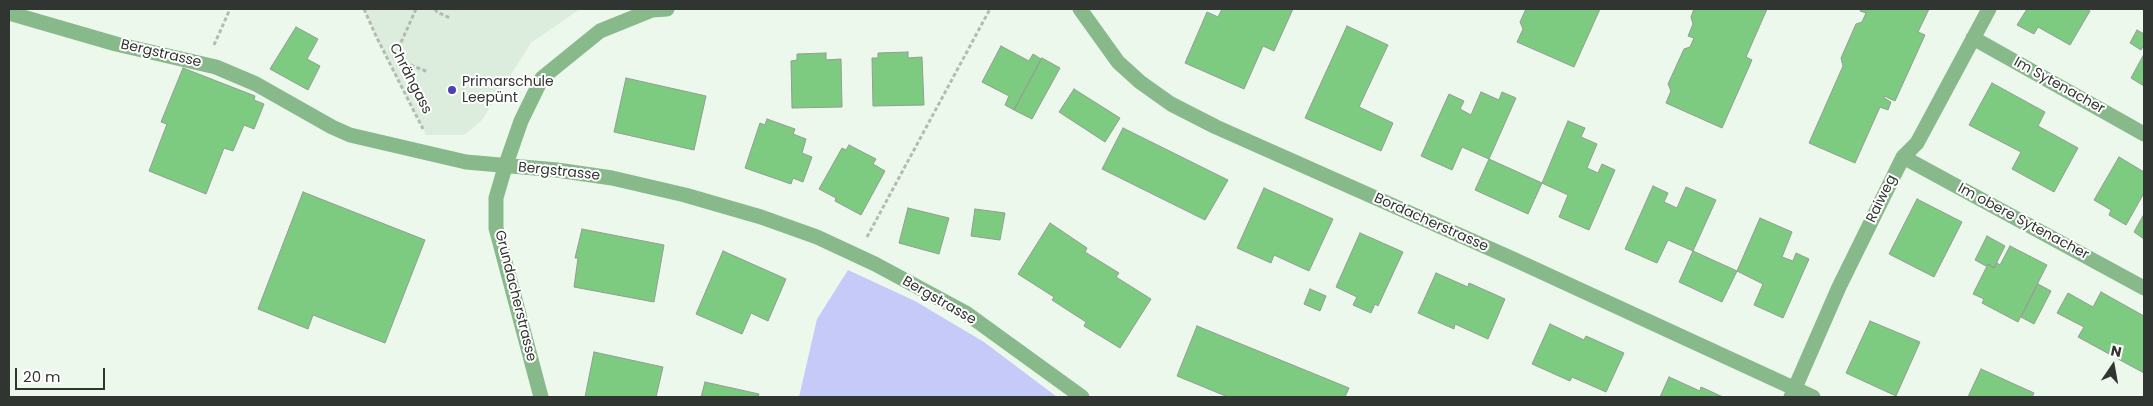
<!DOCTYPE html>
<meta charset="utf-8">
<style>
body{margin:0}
#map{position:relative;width:2153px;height:406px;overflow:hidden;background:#edf8ed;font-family:Poppins,sans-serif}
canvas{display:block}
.frame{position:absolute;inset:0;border:10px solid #313531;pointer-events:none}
.north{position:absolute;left:2088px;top:341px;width:50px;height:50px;-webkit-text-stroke:4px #fff;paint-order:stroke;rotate:12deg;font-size:14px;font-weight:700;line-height:20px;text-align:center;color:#313531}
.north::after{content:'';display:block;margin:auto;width:18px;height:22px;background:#313531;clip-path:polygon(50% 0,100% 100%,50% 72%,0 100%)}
.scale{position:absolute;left:15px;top:368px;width:90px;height:22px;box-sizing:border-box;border:2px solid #313531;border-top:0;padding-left:6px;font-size:15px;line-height:18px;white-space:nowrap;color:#313531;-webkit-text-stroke:4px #fff;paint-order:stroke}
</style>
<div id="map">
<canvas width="2153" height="406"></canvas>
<div class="frame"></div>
<div class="north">N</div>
<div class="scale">20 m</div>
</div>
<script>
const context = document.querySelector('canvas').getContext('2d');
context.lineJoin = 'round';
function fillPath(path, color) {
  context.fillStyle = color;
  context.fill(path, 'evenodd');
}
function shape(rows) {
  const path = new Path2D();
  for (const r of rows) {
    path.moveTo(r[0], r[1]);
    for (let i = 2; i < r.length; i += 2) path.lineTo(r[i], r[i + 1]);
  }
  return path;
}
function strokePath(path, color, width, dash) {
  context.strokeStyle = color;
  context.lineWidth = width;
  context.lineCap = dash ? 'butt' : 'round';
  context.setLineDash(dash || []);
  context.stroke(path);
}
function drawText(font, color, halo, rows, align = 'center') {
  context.font = font + ' Poppins,sans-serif';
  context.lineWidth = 4;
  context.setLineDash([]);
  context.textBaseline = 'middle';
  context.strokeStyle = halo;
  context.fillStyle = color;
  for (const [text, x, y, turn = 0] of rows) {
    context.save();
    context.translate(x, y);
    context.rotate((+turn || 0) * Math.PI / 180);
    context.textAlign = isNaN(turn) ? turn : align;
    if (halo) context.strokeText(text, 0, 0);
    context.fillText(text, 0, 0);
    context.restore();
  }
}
const built = shape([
 [364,9,580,9,531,43,482,120,464,135,426,135,376,36]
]);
const green = shape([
 [848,270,915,301,984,342,1057,397,799,397,817,319]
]);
const building = shape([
 [1222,9,1293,9,1274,51,1263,46,1244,89,1185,63,1207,12,1218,17,1222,9],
 [1526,9,1600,9,1574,67,1517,42,1523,29,1520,22,1526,9],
 [1694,9,1767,9,1746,57,1752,60,1722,128,1666,103,1671,91,1668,84,1684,49,1690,47,1694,38,1688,36,1693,24,1691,17,1694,9],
 [1861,9,1929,9,1918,32,1925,35,1895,101,1884,96,1884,98,1891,102,1888,110,1880,107,1855,163,1809,143,1843,66,1841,58,1856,24,1862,22,1866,13,1860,11,1861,9],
 [2027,9,2086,9,2090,11,2070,45,2038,27,2034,34,2017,25,2027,9],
 [1347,26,1388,45,1359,107,1393,123,1381,151,1305,118,1347,26],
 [296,27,318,39,307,59,320,66,308,90,270,69,296,27],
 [2137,30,2144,34,2144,45,2141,50,2130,43,2137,30],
 [1001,46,1029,61,1033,54,1041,59,1014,110,1005,105,1009,96,982,82,1001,46],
 [908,52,908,58,922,57,924,105,873,106,872,58,878,58,878,53,908,52],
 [826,53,826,60,841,59,842,107,792,108,791,61,797,60,797,54,826,53],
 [2144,54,2144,86,2131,78,2144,54],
 [1042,58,1060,68,1032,119,1014,110,1042,58],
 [183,68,255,96,254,100,264,104,254,129,244,125,233,151,224,148,206,194,149,171,167,124,161,122,183,68],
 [626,78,706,96,694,150,614,132,626,78],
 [1992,83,2045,112,2038,126,2078,148,2054,192,2012,169,2021,152,1969,125,1992,83],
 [1074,89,1120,118,1105,142,1059,112,1074,89],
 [1481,92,1499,100,1502,92,1516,98,1489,159,1462,147,1452,170,1421,156,1449,94,1464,101,1460,109,1471,115,1481,92],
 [767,119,795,129,793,134,806,139,802,153,812,157,803,182,793,178,791,184,745,168,760,123,765,125,767,119],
 [1568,121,1585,128,1581,137,1597,144,1587,168,1598,173,1602,164,1615,170,1589,230,1559,217,1568,195,1542,183,1568,121],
 [1123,128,1228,180,1205,220,1102,169,1123,128],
 [849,145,876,159,873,164,885,171,861,215,835,201,836,198,819,189,842,148,846,150,849,145],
 [2119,157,2144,172,2144,193,2126,225,2109,215,2111,210,2094,200,2119,157],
 [1489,159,1542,183,1528,214,1475,190,1489,159],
 [1653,186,1668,193,1664,202,1677,208,1686,187,1716,200,1693,251,1668,240,1657,263,1625,249,1653,186],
 [1264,188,1333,219,1309,271,1274,255,1271,263,1237,248,1264,188],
 [303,192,425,240,385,343,313,315,308,329,258,309,303,192],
 [1917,199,1962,222,1934,277,1889,254,1917,199],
 [908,208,949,218,939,254,899,243,908,208],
 [975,209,1005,213,1000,240,971,236,975,209],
 [2144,214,2144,239,2134,232,2144,214],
 [1760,218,1792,232,1782,257,1793,261,1796,253,1809,259,1783,318,1754,305,1763,284,1737,271,1760,218],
 [1050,223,1087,248,1085,252,1119,273,1116,277,1151,299,1120,348,1084,326,1086,322,1052,300,1054,297,1018,274,1050,223],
 [582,229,664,245,654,302,574,287,578,258,575,258,582,229],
 [1360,233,1403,252,1378,306,1375,304,1371,313,1353,305,1357,297,1336,287,1360,233],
 [1987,236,2005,246,1994,268,1988,264,1986,266,1975,260,1987,236],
 [2010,246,2047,265,2018,322,1982,303,1984,299,1973,294,1988,264,1994,268,1997,263,2000,265,2010,246],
 [723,251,786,279,768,321,751,313,742,334,696,314,723,251],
 [1693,251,1737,271,1722,302,1679,282,1693,251],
 [1436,273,1468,287,1469,283,1505,299,1488,339,1455,324,1454,329,1418,313,1436,273],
 [2038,284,2051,291,2034,324,2021,317,2038,284],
 [1310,289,1326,296,1320,311,1304,304,1310,289],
 [2101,292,2144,316,2144,373,2078,337,2084,327,2057,313,2068,293,2093,307,2101,292],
 [1870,321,1920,342,1896,396,1846,373,1870,321],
 [1550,324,1584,340,1586,336,1624,353,1606,392,1572,377,1570,381,1532,364,1550,324],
 [1197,326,1349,388,1345,397,1228,397,1177,376,1197,326],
 [594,352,663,367,656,397,585,397,594,352],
 [1981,369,2034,393,2032,397,1968,397,1981,369],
 [1669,377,1700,391,1701,387,1723,397,1660,397,1669,377],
 [705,382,759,394,758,397,701,397,705,382]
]);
const path = shape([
 [364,9,376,36,423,129],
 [416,9,394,58,428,72],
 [435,9,437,12,450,18],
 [214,45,230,9],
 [867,237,990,9]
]);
const minor = shape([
 [1080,9,1118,62,1140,82,1171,104,1216,127,1511,258,1813,397],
 [9,13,116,44,216,67,256,84,332,127,350,135,466,162,557,170,612,178,685,195,761,217,817,237,875,264,966,313,1082,397],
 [1973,38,2144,134],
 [1903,157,2144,288],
 [541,397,496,228,496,198,505,167,521,121,542,78,600,31,652,10,667,9],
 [1791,397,1839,287,1903,157,1917,143,1989,9]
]);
const markers = [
 [452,90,5,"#4d3fb6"]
];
const streetNames = [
 ["Bergstrasse",161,54,13],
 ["Chrähgass",410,79,63],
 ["Im Sytenacher",2059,86,29],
 ["Bergstrasse",559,172,6],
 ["Raiweg",1882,199,-64],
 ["Im obere Sytenacher",2023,222,28],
 ["Bordacherstrasse",1431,223,24],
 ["Grundacherstrasse",515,296,76],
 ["Bergstrasse",939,301,30]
];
const poiNames = [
 ["Primarschule",462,82],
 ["Leepünt",462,98]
];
fillPath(built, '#dceddd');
fillPath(green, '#c6caf9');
fillPath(building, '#7dca81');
strokePath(building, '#939d93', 1);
strokePath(path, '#b3bbb3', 3, [4, 2.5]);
strokePath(minor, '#88b98a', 15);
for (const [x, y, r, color] of markers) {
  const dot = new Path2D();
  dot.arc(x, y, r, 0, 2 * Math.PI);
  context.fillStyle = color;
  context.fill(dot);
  strokePath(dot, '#fff', 2);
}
drawText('14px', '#313531', '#fff', streetNames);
drawText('14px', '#313531', '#fff', poiNames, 'left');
</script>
